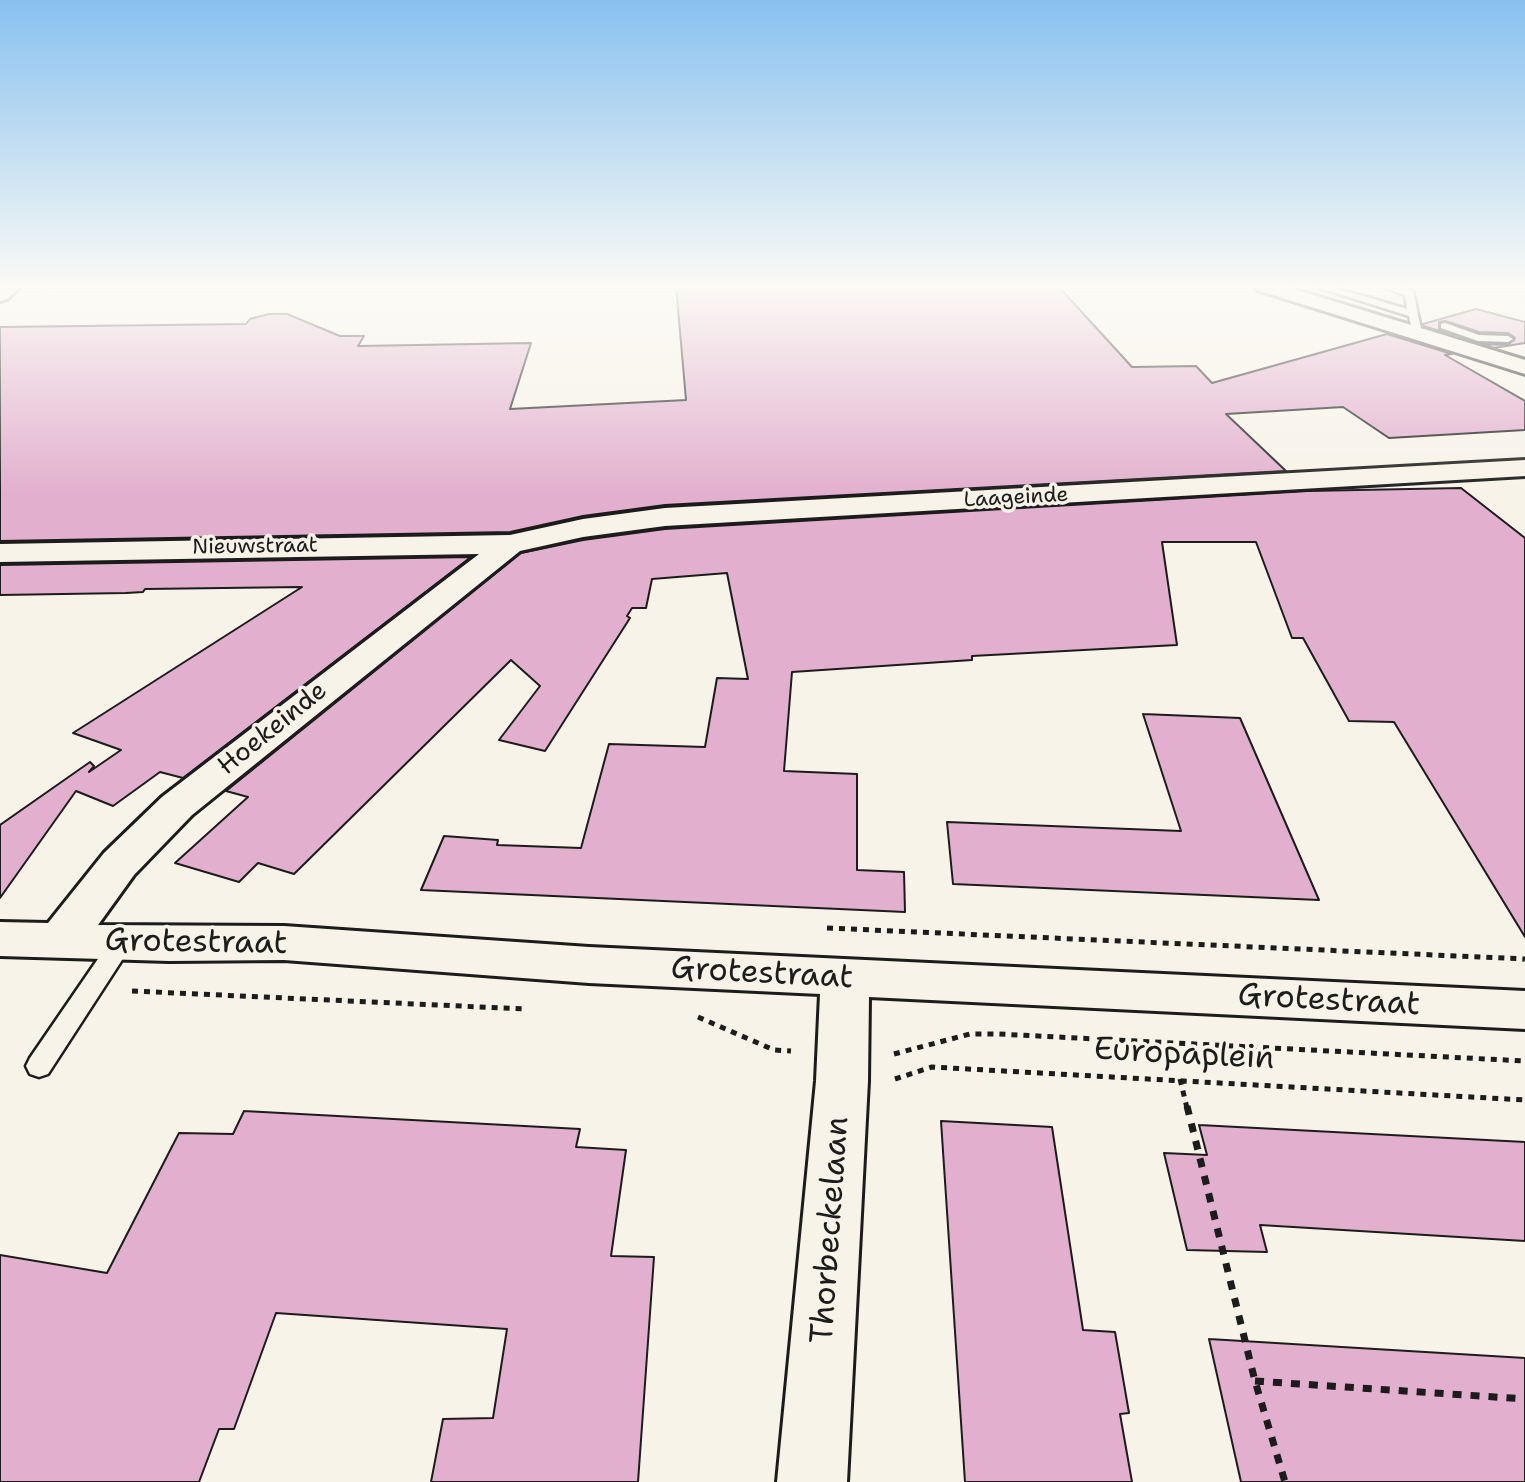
<!DOCTYPE html>
<style>
body{margin:0}
canvas{display:block;background:#f7f3e8}
</style>
<canvas width="1525" height="1482"></canvas>
<script>
const context = document.querySelector('canvas').getContext('2d');
context.lineJoin = 'round';
function fillPath(path, color) {
  context.fillStyle = color;
  context.fill(path, 'evenodd');
}
function shape(rows) {
  const path = new Path2D();
  for (const r of rows) {
    path.moveTo(r[0], r[1]);
    for (let i = 2; i < r.length; i += 2) path.lineTo(r[i], r[i + 1]);
  }
  return path;
}
function strokePath(path, color, width, dash) {
  context.strokeStyle = color;
  context.lineWidth = width;
  context.lineCap = dash ? 'butt' : 'round';
  context.setLineDash(dash || []);
  context.stroke(path);
}
function drawText(font, color, halo, rows, align = 'center') {
  context.font = font + ' "Shantell Sans",sans-serif';
  context.lineWidth = 7;
  context.setLineDash([]);
  context.textBaseline = 'middle';
  context.strokeStyle = halo;
  context.fillStyle = color;
  for (const [text, x, y, turn = 0] of rows) {
    context.save();
    context.translate(x, y);
    context.rotate((+turn || 0) * Math.PI / 180);
    context.textAlign = isNaN(turn) ? turn : align;
    if (halo) context.strokeText(text, 0, 0);
    context.fillText(text, 0, 0);
    context.restore();
  }
}
const building = shape([
 [676,286,1058,286,1132,367,1196,366,1212,383,1387,334,1452,354,1445,355,1525,401,1525,430,1389,438,1343,407,1226,414,1286,471,665,505,583,516,510,532,0,541,0,327,246,324,250,319,269,314,287,314,340,336,364,336,358,346,531,343,510,409,686,400,676,286],
 [1476,309,1525,322,1525,343,1494,348,1481,344,1508,345,1515,338,1508,333,1479,332,1446,321,1439,322,1439,330,1456,336,1423,326,1423,324,1476,309],
 [1461,488,1525,538,1525,937,1394,722,1349,721,1303,638,1292,638,1256,542,1162,542,1177,645,972,656,972,660,792,672,784,771,857,774,857,870,904,872,905,912,421,890,444,836,498,840,497,845,581,848,609,744,705,747,717,678,748,679,727,573,652,579,646,608,632,608,627,616,630,618,545,751,499,740,540,686,511,660,294,874,258,863,239,882,175,863,248,797,226,791,521,553,583,540,665,529,1308,491,1461,488],
 [471,557,183,778,160,772,113,806,76,791,0,898,0,825,90,762,94,766,89,772,121,750,73,733,302,587,145,589,143,592,126,593,0,595,0,565,471,557],
 [1143,714,1240,718,1319,900,953,884,947,822,1181,831,1143,714],
 [244,1111,580,1129,576,1147,626,1150,611,1256,654,1257,638,1482,431,1482,443,1419,493,1418,507,1329,276,1313,234,1429,219,1429,199,1482,0,1482,0,1255,107,1273,179,1133,233,1134,244,1111],
 [941,1121,1052,1127,1083,1330,1115,1332,1129,1413,1120,1414,1132,1482,965,1482,941,1121],
 [1199,1125,1525,1142,1525,1241,1260,1225,1267,1252,1187,1250,1164,1153,1207,1155,1199,1125],
 [1209,1339,1525,1358,1525,1482,1241,1482,1209,1339]
]);
const pathFar2 = shape([
 [46,289,73,286]
]);
const pathFar1 = shape([
 [827,928,1525,959],
 [132,991,525,1009],
 [698,1017,774,1050,791,1051],
 [894,1054,970,1034,999,1034,1525,1061],
 [895,1079,932,1067,1525,1100],
 [1180,1079,1187,1108]
]);
const path = shape([
 [1187,1106,1255,1381,1285,1482],
 [1255,1381,1525,1399]
]);
const lane = shape([
 [1314,286,1329,286,1407,309,1405,295,1380,286,1396,286,1413,291,1422,333,1413,335,1409,316,1314,286],
 [1445,323,1479,335,1508,336,1513,339,1508,342,1478,341,1441,328,1441,324,1445,323],
 [121,934,129,937,133,943,48,1074,39,1077,30,1074,26,1066,30,1058,113,937,121,934]
]);
const street = shape([
 [0,286,21,286,7,299,0,301,0,286],
 [1254,286,1284,286,1525,360,1525,374,1257,290,1254,286],
 [1525,460,1525,476,665,526,583,537,520,551,192,815,134,875,98,925,284,926,589,947,1525,991,1525,1029,869,997,868,1081,847,1482,777,1482,816,1081,820,994,589,983,284,960,169,961,0,956,0,922,48,923,104,853,162,797,479,554,0,562,0,544,510,535,583,519,665,508,1525,460]
]);
const farStreetnames = [
 ["Laageinde",1016,498,-3],
 ["Nieuwstraat",255,547,-1]
];
const streetNames = [
 ["Hoekeinde",273,729,-39]
];
const nearStreetnames = [
 ["Grotestraat",196,943,1],
 ["Grotestraat",762,974,3],
 ["Grotestraat",1329,1001,3],
 ["Europaplein",1184,1055,3],
 ["Thorbeckelaan",831,1230,-86]
];
fillPath(building, '#e2b0ce');
strokePath(building, '#1c1c1c', 2);
strokePath(lane, '#1c1c1c', 5);
strokePath(street, '#1c1c1c', 6);
strokePath(pathFar2, '#1c1c1c', 2.5, [2.5, 2.5]);
strokePath(pathFar1, '#1c1c1c', 5, [6, 6]);
strokePath(path, '#1c1c1c', 7, [9, 9]);
fillPath(lane, '#f7f3e8');
fillPath(street, '#f7f3e8');
const sky = context.createLinearGradient(0, 0, 0, 494);
sky.addColorStop(0, '#88c1ef');
sky.addColorStop(0.58, '#fbfaf5');
sky.addColorStop(1, '#fbfaf500');
context.fillStyle = sky;
context.fillRect(0, 0, 1525, 494);
drawText('21px', '#1c1c1c', '#f7f3e8', farStreetnames);
drawText('26px', '#1c1c1c', '#f7f3e8', streetNames);
drawText('32px', '#1c1c1c', '#f7f3e8', nearStreetnames);
</script>
